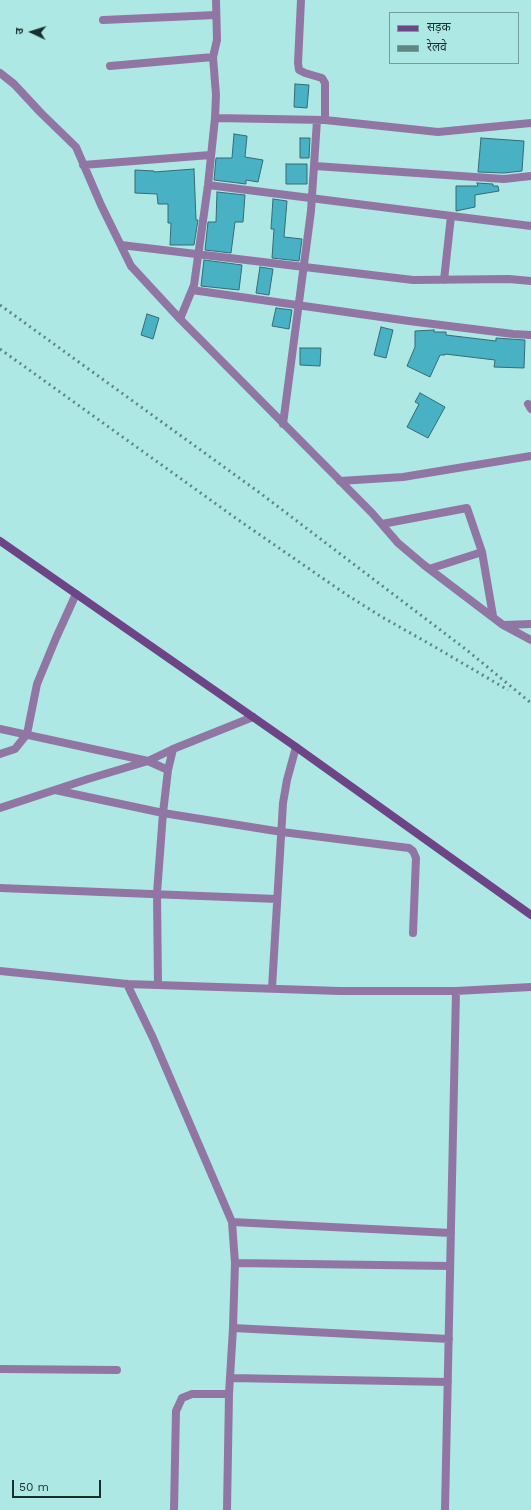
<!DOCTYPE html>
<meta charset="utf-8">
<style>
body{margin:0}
#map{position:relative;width:531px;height:1510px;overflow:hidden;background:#aee8e4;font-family:"Work Sans","Noto Sans Devanagari",sans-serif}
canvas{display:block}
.legend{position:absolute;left:389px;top:12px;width:130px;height:52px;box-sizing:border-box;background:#aee8e4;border:1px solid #729e9b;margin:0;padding:5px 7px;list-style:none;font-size:12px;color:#172f2d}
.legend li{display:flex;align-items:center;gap:8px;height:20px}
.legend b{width:20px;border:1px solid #729e9b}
.north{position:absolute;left:12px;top:12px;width:40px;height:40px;-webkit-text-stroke:3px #aee8e4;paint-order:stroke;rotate:274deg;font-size:11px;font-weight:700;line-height:16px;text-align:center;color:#172f2d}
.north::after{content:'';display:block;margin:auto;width:14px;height:18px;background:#172f2d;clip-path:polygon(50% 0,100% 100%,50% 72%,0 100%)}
.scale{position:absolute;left:12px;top:1480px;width:89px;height:18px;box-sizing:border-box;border:2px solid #172f2d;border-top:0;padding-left:5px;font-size:12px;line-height:14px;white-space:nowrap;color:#172f2d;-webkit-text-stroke:3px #aee8e4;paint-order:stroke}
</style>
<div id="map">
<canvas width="531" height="1510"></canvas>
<ul class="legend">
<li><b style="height:5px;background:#6d4586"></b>सड़क</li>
<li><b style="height:5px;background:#5f8784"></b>रेलवे</li>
</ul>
<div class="north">उ</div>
<div class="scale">50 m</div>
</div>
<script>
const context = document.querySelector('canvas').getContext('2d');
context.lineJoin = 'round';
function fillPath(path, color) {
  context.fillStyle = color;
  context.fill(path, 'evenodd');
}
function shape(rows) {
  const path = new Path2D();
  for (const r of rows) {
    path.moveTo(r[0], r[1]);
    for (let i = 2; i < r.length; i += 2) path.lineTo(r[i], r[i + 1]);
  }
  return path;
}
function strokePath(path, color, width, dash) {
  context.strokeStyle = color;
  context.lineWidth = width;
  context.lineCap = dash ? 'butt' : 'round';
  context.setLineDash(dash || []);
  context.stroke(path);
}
const building = shape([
 [295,84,309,85,307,108,294,107,295,84],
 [234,134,247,136,245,157,263,160,258,182,246,180,246,184,214,180,216,158,232,158,234,134],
 [300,138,310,138,309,158,300,158,300,138],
 [481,138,524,141,522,171,504,173,478,172,481,138],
 [286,164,307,164,307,184,286,184,286,164],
 [194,169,196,220,198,220,194,245,170,245,171,223,168,223,168,204,158,204,157,194,135,193,135,170,154,171,154,172,194,169],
 [477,183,493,184,493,186,498,186,499,191,475,195,475,207,456,211,456,186,478,186,477,183],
 [217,192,245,195,243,222,235,222,231,253,205,250,208,222,216,222,217,192],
 [273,199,287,201,284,237,302,239,299,261,272,258,274,229,271,229,273,199],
 [204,260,242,265,239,290,201,286,204,260],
 [260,267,273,269,269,295,256,293,260,267],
 [276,308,292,310,289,329,272,326,276,308],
 [147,314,159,318,153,339,141,335,147,314],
 [381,327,393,330,386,358,374,355,381,327],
 [434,330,434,332,446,332,446,335,496,341,496,338,525,340,524,368,494,367,495,360,445,354,445,355,440,355,430,377,407,366,415,347,415,331,434,330],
 [300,348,321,348,320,366,300,365,300,348],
 [420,393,445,407,428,438,407,427,419,404,415,402,420,393]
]);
const street = shape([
 [216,0,217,40,213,57,216,95,215,118,208,185,194,285,180,319,372,513,398,543,424,565,503,625,531,640],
 [301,0,298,63,299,70,305,73,322,78,325,83,325,120],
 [103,20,216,15],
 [110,66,213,57],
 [0,73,14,84,41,113,76,147,101,205,131,266,180,319],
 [215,118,325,120,438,132,531,123],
 [83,165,210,155],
 [315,166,504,179,531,176],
 [208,185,531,226],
 [121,245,413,280,509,279,531,281],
 [444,280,451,216],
 [192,290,409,321,513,334,531,335],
 [528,404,531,409],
 [283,424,311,211,317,120],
 [340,481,403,477,531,456],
 [382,524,467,508,482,552,429,569],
 [482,552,493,616],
 [504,625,531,624],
 [0,729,148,761,168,770],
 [0,754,15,749,27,734,37,684,56,638,76,594],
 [55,790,163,813,282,832,409,848,413,851,416,858,413,933],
 [0,808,88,779,148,761,173,749,253,717],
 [0,888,277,899],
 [0,971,127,984,340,991,456,991,531,987],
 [127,984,153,1038,232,1222,235,1263,233,1328,229,1394,227,1510],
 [158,985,157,893,163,813,168,770,173,749],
 [272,988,283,803,287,780,296,747],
 [232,1222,451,1233],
 [235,1263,450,1266],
 [233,1328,449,1339],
 [0,1369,117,1370],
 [230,1378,448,1382],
 [174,1510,176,1411,182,1398,192,1394,229,1394],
 [445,1510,456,991]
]);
const secondary = shape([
 [0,541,296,747,531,915]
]);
const rail = shape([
 [0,305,260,493,468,651,531,703],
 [0,349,237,519,347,595,382,617,435,647,508,690]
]);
fillPath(building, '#48b1c3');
strokePath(building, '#366b75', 1);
strokePath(street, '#9176a4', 8);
strokePath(secondary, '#6d4586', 8);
strokePath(rail, '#5f8784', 3, [2, 4]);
</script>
